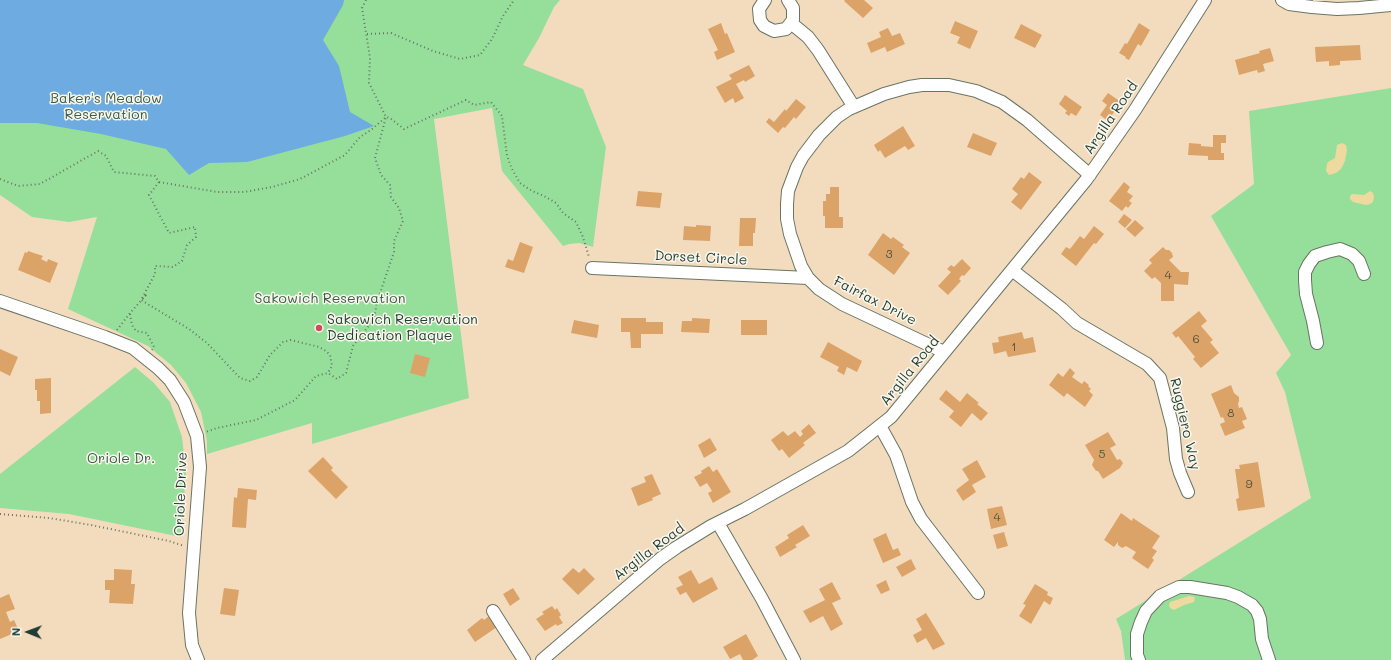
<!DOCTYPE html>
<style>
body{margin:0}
#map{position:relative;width:1391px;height:660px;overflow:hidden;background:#f3dcbd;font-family:Mali,sans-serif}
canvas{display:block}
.north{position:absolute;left:8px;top:612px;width:40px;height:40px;-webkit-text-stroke:3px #fbf7ec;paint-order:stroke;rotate:271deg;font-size:11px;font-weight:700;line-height:16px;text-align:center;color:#1f3d34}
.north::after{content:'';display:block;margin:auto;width:14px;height:18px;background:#1f3d34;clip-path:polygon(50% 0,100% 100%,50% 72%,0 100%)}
</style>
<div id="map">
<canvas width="1391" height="660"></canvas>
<div class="north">N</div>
</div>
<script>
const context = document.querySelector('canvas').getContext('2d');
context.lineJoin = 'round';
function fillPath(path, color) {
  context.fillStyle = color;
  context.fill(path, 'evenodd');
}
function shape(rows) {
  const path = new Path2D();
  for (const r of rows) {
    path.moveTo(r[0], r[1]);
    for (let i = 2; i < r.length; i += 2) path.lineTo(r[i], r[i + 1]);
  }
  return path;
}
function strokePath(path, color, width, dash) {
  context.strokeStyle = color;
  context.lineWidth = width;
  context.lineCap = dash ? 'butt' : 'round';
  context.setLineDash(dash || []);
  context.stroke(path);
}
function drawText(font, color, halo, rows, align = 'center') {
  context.font = font + ' Mali,sans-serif';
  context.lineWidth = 3;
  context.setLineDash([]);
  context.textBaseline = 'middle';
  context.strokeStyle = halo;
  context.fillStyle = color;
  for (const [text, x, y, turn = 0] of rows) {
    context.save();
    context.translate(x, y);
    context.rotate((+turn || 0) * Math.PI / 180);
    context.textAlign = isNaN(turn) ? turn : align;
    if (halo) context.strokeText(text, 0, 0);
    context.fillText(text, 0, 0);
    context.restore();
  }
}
const green = shape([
 [0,0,560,0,554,7,539,38,523,65,583,89,606,147,593,247,579,243,569,244,563,246,502,171,492,108,434,119,469,398,312,444,312,423,207,454,207,441,201,412,186,383,171,365,148,346,68,309,97,217,69,222,32,217,0,195],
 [1391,88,1391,660,1125,660,1121,631,1116,619,1311,498,1285,392,1276,373,1291,355,1211,216,1254,184,1249,111],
 [135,367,154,383,170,402,182,437,186,473,181,537,69,514,0,508,0,474]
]);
const sand = shape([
 [1342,143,1346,145,1347,150,1345,161,1341,169,1336,173,1329,175,1326,171,1327,164,1328,162,1335,158,1337,145],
 [1370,191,1373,193,1374,197,1373,202,1370,204,1366,205,1353,202,1350,199,1350,196,1352,194,1364,195],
 [1189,596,1195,597,1194,602,1184,605,1174,610,1170,608,1169,605,1170,602]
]);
const water = shape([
 [0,0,344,0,343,5,323,40,339,66,350,112,374,126,345,136,247,162,209,163,189,175,166,149,101,134,37,123,0,123]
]);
const building = shape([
 [845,0,864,0,873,8,863,18,844,1],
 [955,21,978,31,970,49,957,43,960,37,950,33],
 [721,23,725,34,727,33,735,52,717,60,714,52,718,50,708,29],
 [1139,23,1150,30,1141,46,1138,44,1129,60,1125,58,1126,57,1119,53,1125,43,1127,44],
 [1021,24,1042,35,1035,48,1014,38],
 [888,28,892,36,900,33,905,44,887,52,885,47,871,53,867,43,881,37,879,32],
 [1360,45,1361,60,1340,61,1340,65,1329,66,1329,61,1316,62,1315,47],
 [1270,48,1274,61,1263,64,1265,71,1258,73,1257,70,1239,75,1235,60,1260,53,1259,51],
 [749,65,755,76,745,82,744,80,736,84,744,98,735,103,733,98,725,103,716,87,732,79,729,75],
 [1108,93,1121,102,1108,121,1100,115,1107,105,1102,101],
 [1065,95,1082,107,1076,116,1071,113,1069,116,1065,113,1067,111,1059,104],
 [796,99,806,107,796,119,794,117,785,128,783,127,778,133,766,122,769,118,774,122,785,109,786,111],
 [903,126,915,146,908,150,905,146,885,158,880,150,878,152,874,145],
 [973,133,997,143,991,156,967,147],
 [1213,135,1226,135,1226,143,1221,143,1221,153,1224,153,1224,160,1208,160,1208,156,1188,155,1189,143,1201,144,1201,146,1213,147],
 [1029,172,1042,182,1021,210,1011,202,1018,194,1012,189,1021,177,1024,179],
 [1124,182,1130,187,1127,192,1133,196,1129,201,1132,203,1128,208,1126,206,1122,211,1109,201],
 [830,187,839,187,839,217,843,217,843,228,825,228,825,216,823,216,823,201,826,201,826,194,830,194],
 [638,191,662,193,660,208,636,206],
 [1124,214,1132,220,1125,228,1118,222],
 [740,218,756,218,755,233,753,233,753,246,739,246],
 [1135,220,1144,228,1135,237,1126,229],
 [696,225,711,226,710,241,683,240,684,226,696,227],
 [1094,226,1104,234,1096,244,1094,243,1076,266,1061,254,1066,247,1070,249,1080,236,1084,239],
 [883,233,891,239,893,237,904,245,902,247,910,253,894,275,868,255],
 [520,242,533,247,524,273,505,267,508,259,513,261],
 [1163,247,1166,250,1169,250,1172,253,1173,257,1169,260,1181,272,1189,272,1188,285,1174,284,1174,301,1161,301,1161,283,1155,277,1152,279,1144,271,1152,263,1149,260],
 [28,251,43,256,41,259,47,262,48,259,58,263,50,283,18,270,25,252,27,253],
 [962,259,971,268,964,276,962,275,959,279,961,281,948,295,938,286,951,272,947,269,951,265,954,267],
 [1199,311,1207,321,1201,326,1213,340,1210,342,1219,353,1201,368,1193,359,1195,357,1178,336,1176,338,1172,333],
 [621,318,646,318,646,322,663,322,663,334,641,334,641,348,631,348,630,332,621,332],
 [692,318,710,319,709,333,681,332,682,321,692,321],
 [574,320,599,325,597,338,571,333],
 [741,320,767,320,767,335,741,335],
 [1022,332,1024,339,1033,337,1036,352,1008,357,1006,351,994,354,992,343,999,342,998,337],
 [828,342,862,361,857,372,847,367,844,375,837,371,839,367,820,357],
 [0,349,18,357,10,376,0,371],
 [415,354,430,358,425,377,410,373],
 [1070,368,1075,373,1072,377,1082,384,1084,381,1089,385,1088,386,1091,389,1089,391,1093,395,1085,407,1067,393,1064,397,1049,385,1058,373,1063,377],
 [51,378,51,413,40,414,40,401,37,401,37,390,35,390,35,379],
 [1231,385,1234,393,1239,397,1239,401,1238,404,1239,408,1242,407,1247,419,1242,421,1245,428,1225,436,1220,424,1225,422,1223,417,1221,418,1211,394],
 [946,390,960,402,967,393,979,403,977,404,988,413,981,421,972,413,961,427,949,417,954,411,939,399],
 [809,424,816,433,803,443,805,445,789,458,782,449,779,451,771,440,783,431,788,436,795,431,800,437,803,434,801,431],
 [1108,432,1116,445,1110,448,1117,460,1120,459,1123,463,1120,468,1103,479,1098,471,1096,471,1092,465,1094,460,1085,445],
 [710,438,717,450,704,458,698,445],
 [323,457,333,468,331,470,348,487,336,499,308,471],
 [977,460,986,477,972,485,976,492,963,501,956,490,969,480,962,469],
 [1258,462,1265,507,1238,511,1236,499,1239,498,1235,469,1240,469,1239,465],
 [709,466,713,472,717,469,731,492,713,503,708,493,712,491,707,483,700,487,694,477,702,473,701,471],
 [652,474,661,494,652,498,653,500,638,506,631,488,646,482,644,477],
 [238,488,257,490,256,500,248,499,246,528,232,527,234,497,237,498],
 [1002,506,1007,525,991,529,987,509],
 [1121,513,1132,521,1133,518,1160,536,1152,548,1157,551,1152,558,1154,560,1148,569,1132,558,1136,552,1126,546,1122,548,1118,545,1118,542,1114,547,1104,540],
 [803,525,810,536,795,545,797,547,780,557,775,547,789,538,787,535],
 [1004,532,1008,546,997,549,993,535],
 [886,533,893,550,898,548,901,555,883,563,873,539],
 [911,559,916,569,902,577,896,567],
 [573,568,579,573,584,568,595,579,578,595,562,579],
 [114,569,132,570,131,584,135,584,133,604,109,603,110,590,105,590,105,580,114,580],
 [691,570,699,584,712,577,718,589,693,603,686,592,680,595,676,588,683,585,678,577],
 [886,580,890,590,881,594,876,585],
 [832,582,841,599,832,603,843,624,831,631,823,616,810,623,803,611,825,600,819,589],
 [1035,584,1048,592,1047,595,1053,598,1050,605,1044,601,1031,624,1019,616,1026,605,1023,604],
 [224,588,239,590,235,616,220,614],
 [513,588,520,599,510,606,503,594],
 [9,594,15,609,6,612,10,622,14,620,19,631,0,639,0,598],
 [552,606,555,610,557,608,561,615,559,617,563,623,557,626,556,624,545,631,536,619,544,614,542,612],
 [926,613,945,644,933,650,926,638,917,643,913,635,922,630,916,619],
 [489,616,497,627,475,642,467,630,482,618,484,620],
 [746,634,758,656,752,660,743,660,740,654,730,659,723,647]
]);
const path = shape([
 [366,0,362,8,370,58,369,83,386,117,390,118,404,129,466,100,474,105,491,102,502,116,507,156,512,169,520,183,532,191,544,196,556,203,563,213,576,222,583,237,589,257],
 [367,34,391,33,433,51,460,59,480,55,492,39,503,16,514,0],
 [0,179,18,186,40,184,98,151,106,156,114,172,155,176,159,182,217,192,244,192,272,187,300,179,345,155,360,137,371,130,386,117,375,158,381,175,390,185,391,197,399,208,403,221,394,241,394,252,377,302,374,319,353,346,346,373,337,379,328,373,316,376,295,400,256,420,217,428,206,432],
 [159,182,149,195,169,233,195,227,196,237,187,245,182,261,173,267,155,266,155,274,141,300,189,329,207,343,240,378,250,381,257,377,270,355,283,342,291,340,319,347,326,351,330,355,332,366,328,373],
 [130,314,132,325,136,331,147,333,154,347,152,350],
 [117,330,130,313,147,294,143,298],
 [0,514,49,518,91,525,169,541,184,546]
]);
const minor = shape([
 [765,0,759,9,760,20,764,26,774,31,786,29,793,20,793,8,788,0],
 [1282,0,1289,4,1312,7,1337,9,1359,8,1391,5],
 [791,23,808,37,818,50,854,107],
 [592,268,808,278],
 [1012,270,1062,309,1077,323,1147,364,1160,378,1173,428,1176,459,1180,473,1188,492],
 [0,301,105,337,133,348,158,368,170,380,184,402,197,436,200,467,189,613,192,645,198,660],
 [1317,343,1313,321,1306,294,1305,280,1305,272,1309,264,1315,256,1327,252,1340,249,1352,254,1359,261,1364,274],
 [944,352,842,304,819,289,808,278,801,266,790,234,787,219,787,204,788,191,797,167,803,156,819,135,837,117,849,109,884,94,909,87,922,85,949,85,976,91,1002,102,1027,120,1090,175],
 [880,426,896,455,912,502,921,519,978,593],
 [718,523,762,599,794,660],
 [493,611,524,660],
 [542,660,660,559,677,547,711,526,745,509,848,451,891,417,905,400,1086,180,1135,110,1205,0],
 [1139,660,1137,655,1137,634,1141,622,1146,611,1160,596,1179,587,1190,587,1227,593,1238,597,1252,605,1257,611,1260,619,1262,639,1269,660]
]);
const markers = [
 [319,328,4,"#d1495b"]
];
const numberNames = [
 ["3",889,254],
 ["4",1168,275],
 ["6",1196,339],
 ["1",1014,347],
 ["8",1231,413],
 ["5",1102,454],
 ["9",1249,484],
 ["4",997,517]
];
const parkNames = [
 ["Baker's Meadow",106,99],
 ["Reservation",106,115],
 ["Sakowich Reservation",330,299],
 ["Oriole Dr.",121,459]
];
const streetNames = [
 ["Argilla Road",1111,118,-56],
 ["Dorset Circle",701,258,3],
 ["Fairfax Drive",875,301,27],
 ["Argilla Road",910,371,-51],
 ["Ruggiero Way",1185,424,77],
 ["Oriole Drive",181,494,-88],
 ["Argilla Road",649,552,-37]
];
const poiNames = [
 ["Sakowich Reservation",327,320],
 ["Dedication Plaque",327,336]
];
fillPath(green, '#95df9b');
fillPath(sand, '#eeda9e');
fillPath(water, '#6eabe0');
fillPath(building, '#dca368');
strokePath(minor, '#697564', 14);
strokePath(path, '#697564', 2, [1, 3]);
strokePath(minor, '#fff', 12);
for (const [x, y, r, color] of markers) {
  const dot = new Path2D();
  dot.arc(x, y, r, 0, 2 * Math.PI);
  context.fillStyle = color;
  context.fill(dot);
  strokePath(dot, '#fbf7ec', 1.5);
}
drawText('12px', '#4e5641', null, numberNames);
drawText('14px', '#375d49', '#fbf7ec', parkNames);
drawText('14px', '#1f3d34', '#fbf7ec', streetNames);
drawText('14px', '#1f3d34', '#fbf7ec', poiNames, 'left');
</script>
